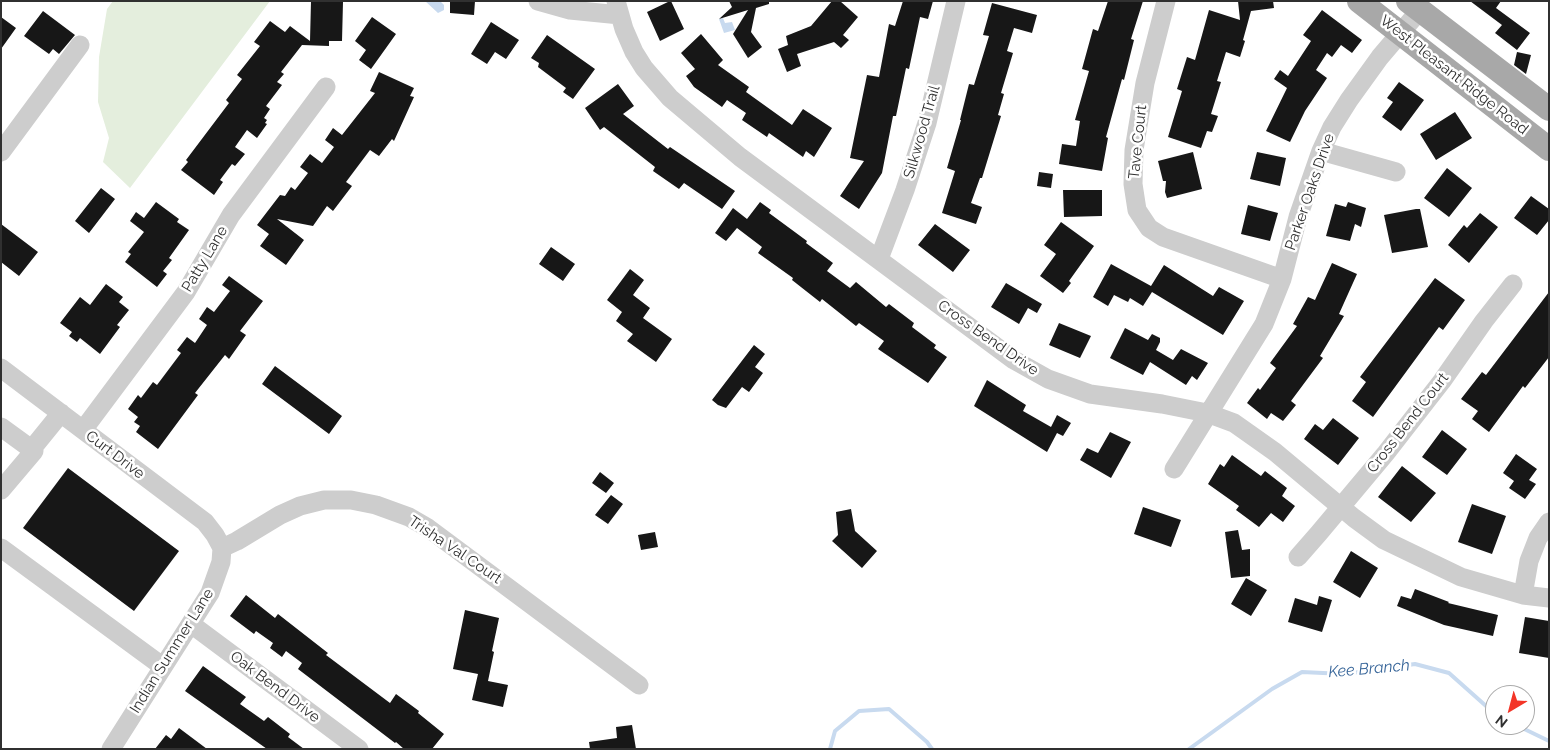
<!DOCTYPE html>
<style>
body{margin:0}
#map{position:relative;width:1550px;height:750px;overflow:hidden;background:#fff;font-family:Raleway,sans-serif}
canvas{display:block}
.frame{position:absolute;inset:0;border:2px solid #303030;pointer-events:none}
.north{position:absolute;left:1485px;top:685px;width:50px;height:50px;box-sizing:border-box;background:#fff;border:1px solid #acacac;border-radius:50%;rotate:217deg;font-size:14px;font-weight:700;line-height:20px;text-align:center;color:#303030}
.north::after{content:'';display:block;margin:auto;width:18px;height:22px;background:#f33527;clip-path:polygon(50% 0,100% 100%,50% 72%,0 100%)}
</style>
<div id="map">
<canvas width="1550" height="750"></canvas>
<div class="frame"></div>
<div class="north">N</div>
</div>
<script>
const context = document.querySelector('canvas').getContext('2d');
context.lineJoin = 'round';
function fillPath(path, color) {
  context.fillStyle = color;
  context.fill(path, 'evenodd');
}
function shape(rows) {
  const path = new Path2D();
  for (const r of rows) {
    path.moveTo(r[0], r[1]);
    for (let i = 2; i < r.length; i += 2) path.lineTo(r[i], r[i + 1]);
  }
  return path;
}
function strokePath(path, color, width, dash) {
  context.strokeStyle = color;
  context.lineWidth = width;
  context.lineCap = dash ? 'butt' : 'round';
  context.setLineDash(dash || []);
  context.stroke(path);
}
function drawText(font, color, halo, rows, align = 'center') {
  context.font = font + ' Raleway,sans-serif';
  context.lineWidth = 5;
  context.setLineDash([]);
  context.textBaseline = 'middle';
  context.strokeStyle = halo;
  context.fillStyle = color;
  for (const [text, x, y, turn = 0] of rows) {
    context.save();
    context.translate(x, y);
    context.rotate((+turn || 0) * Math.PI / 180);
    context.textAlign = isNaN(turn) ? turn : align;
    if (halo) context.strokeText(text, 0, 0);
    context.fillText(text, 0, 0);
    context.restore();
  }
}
const green = shape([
 [113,1,270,1,130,188,103,162,109,138,98,102,99,57,107,9]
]);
const water = shape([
 [425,1,440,1,444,5,444,10,438,13],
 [723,18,725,23,732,22,735,30,724,33,719,19]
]);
const stream = shape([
 [1516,725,1549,741],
 [830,749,835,731,859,711,889,709,927,742,932,749],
 [1189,749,1272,689,1302,672,1344,674,1415,664,1449,673,1495,714]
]);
const building = shape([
 [311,1,343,2,342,41,329,41,329,46,302,45,281,72,284,74,277,82,282,85,266,106,270,109,264,118,267,120,265,123,267,124,257,138,247,130,235,147,245,154,235,166,232,164,220,180,223,182,214,195,181,170,188,162,186,160,229,103,226,100,242,79,237,75,260,46,254,42,270,21,285,32,290,26,310,41],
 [450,1,475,1,474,15,450,13],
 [670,1,671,1,684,29,660,41,647,12],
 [729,1,769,1,769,4,756,8,751,32,762,47,748,58,733,34,748,10,719,19,732,7],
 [832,1,840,1,858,17,843,35,849,40,841,48,834,42,797,54,801,66,787,72,778,49,788,45,786,36,811,26],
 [903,1,933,1,928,19,920,17,909,69,906,68,896,116,893,116,882,173,859,209,840,196,864,161,850,158,867,75,879,77,889,24,895,26],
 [1108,1,1143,1,1131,39,1134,40,1124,80,1122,79,1106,137,1108,138,1102,171,1059,164,1062,144,1076,146,1080,121,1075,120,1089,71,1082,69,1093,29,1098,31],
 [1238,1,1273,1,1274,8,1251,11,1243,40,1245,41,1240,57,1226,52,1217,81,1221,82,1211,114,1218,116,1212,132,1207,131,1201,148,1168,137,1182,91,1177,89,1187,57,1195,60,1209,10,1240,20],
 [1470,1,1501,1,1496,8,1530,33,1517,50,1495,33,1502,25],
 [992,3,1037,15,1032,33,1014,28,1007,51,1013,53,1001,93,1004,94,998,115,1001,116,982,178,980,178,971,203,982,207,976,224,942,213,955,171,947,168,961,120,960,120,969,84,974,85,989,36,983,35],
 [1322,10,1362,40,1352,53,1341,45,1332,57,1327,53,1316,70,1327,78,1305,111,1290,142,1266,131,1287,88,1274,79,1280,70,1288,76,1311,41,1303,35],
 [43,11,75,35,59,54,53,49,49,54,24,36],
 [1,17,16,28,1,49],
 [372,17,396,34,371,69,359,60,366,50,355,41],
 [491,22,519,40,506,59,495,52,487,64,471,54],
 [701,34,723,60,718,65,749,87,746,92,792,125,803,109,832,128,814,157,806,151,803,157,769,133,767,137,742,120,746,113,727,100,722,107,694,87,686,76,695,69,681,53],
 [547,35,595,69,573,99,563,92,566,88,538,67,539,63,531,58],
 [1517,52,1531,55,1526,74,1514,65],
 [379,72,414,88,410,96,414,97,394,141,392,139,379,156,370,150,346,182,352,186,333,211,327,206,313,226,277,219,304,240,286,265,260,246,269,234,257,225,280,195,285,196,291,187,295,190,308,173,300,167,310,154,322,163,334,147,325,140,333,128,342,135,375,93,370,91],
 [1399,82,1424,100,1401,131,1382,117,1393,102,1387,98],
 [618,84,634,106,623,114,668,149,670,147,735,191,722,209,684,183,679,189,653,171,655,167,604,127,600,130,585,108],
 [1455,112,1472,138,1436,160,1420,134],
 [1193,152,1202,189,1167,198,1165,192,1166,181,1163,181,1158,161],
 [1257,152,1286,158,1280,186,1250,179],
 [1447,168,1472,188,1449,217,1424,198],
 [1039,172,1053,174,1051,188,1037,186],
 [101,188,115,199,89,233,75,221],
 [1063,190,1102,190,1102,216,1064,217],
 [1531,196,1549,209,1549,220,1537,235,1514,218],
 [156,202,179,219,177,222,189,230,169,258,172,260,163,271,167,274,157,287,125,262,131,254,128,252,144,232,130,221,136,212,144,218],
 [760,202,771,210,769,213,807,241,806,243,833,263,827,271,850,288,856,282,886,307,889,304,914,323,912,327,936,345,934,348,947,357,928,383,878,349,884,341,859,323,856,326,822,299,820,302,792,280,793,278,758,253,762,247,737,228,726,241,715,233,733,208,747,219],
 [1348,202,1366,208,1361,227,1355,224,1350,241,1326,236,1335,204,1346,207],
 [1248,205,1278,213,1270,241,1241,234],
 [1416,209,1420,209,1428,247,1392,253,1384,215],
 [1480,213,1498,227,1469,263,1448,245,1464,225,1467,228],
 [1061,222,1094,246,1069,281,1071,283,1063,293,1040,276,1056,254,1044,245],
 [1,224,38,252,19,276,1,262],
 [935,224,970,250,953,272,918,245],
 [551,247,575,264,563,281,539,264],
 [1332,263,1357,274,1339,314,1344,316,1320,356,1323,358,1291,401,1296,405,1283,421,1271,413,1267,419,1247,403,1258,388,1260,390,1276,368,1270,363,1297,326,1293,324,1308,297,1315,300],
 [1111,264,1151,286,1164,265,1213,296,1219,287,1244,301,1223,335,1152,292,1143,306,1130,298,1128,302,1114,295,1108,306,1093,297],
 [630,269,644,280,633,295,650,308,643,318,672,339,656,362,627,341,633,334,616,321,622,312,607,300],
 [229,276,263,301,240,331,246,335,229,359,225,355,195,393,198,395,158,449,136,432,140,426,134,422,138,417,128,409,138,395,141,398,153,382,157,385,181,353,177,350,187,337,195,343,207,325,199,319,207,307,214,312,230,291,222,285],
 [1435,278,1465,300,1443,330,1439,327,1373,417,1352,401,1366,382,1360,377],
 [1006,283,1042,304,1037,313,1028,308,1019,324,991,307],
 [106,284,123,297,119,302,129,310,117,325,120,327,100,354,80,338,77,342,69,336,72,332,60,323,80,297,90,305],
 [1549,292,1549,357,1525,388,1523,386,1489,432,1472,419,1478,411,1461,399,1482,372,1486,375],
 [1059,323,1091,336,1080,358,1049,345],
 [1125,328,1148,340,1152,334,1160,338,1160,342,1156,350,1173,360,1181,349,1208,363,1197,380,1192,376,1186,385,1150,362,1143,375,1110,358],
 [754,345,765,354,755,367,763,373,749,392,742,387,726,408,718,405,712,400],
 [275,366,342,416,329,434,262,384],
 [987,380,1026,405,1023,411,1051,427,1057,415,1071,423,1063,436,1057,433,1047,452,974,406],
 [1333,418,1359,438,1338,465,1304,439,1315,424,1323,430],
 [1442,430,1467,449,1447,475,1422,457],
 [1110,432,1131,442,1111,478,1080,460,1087,448,1098,453],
 [1516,454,1537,469,1529,480,1536,484,1525,499,1509,488,1514,481,1503,473],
 [1232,455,1261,476,1265,471,1287,488,1282,496,1295,506,1283,522,1271,513,1259,527,1236,510,1239,506,1208,484,1220,464,1224,467],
 [1402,466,1436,493,1411,522,1378,497],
 [68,468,179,551,134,611,23,528],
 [600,472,614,483,606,493,592,483],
 [611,495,623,504,608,524,595,515],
 [1472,504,1506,516,1492,554,1458,542],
 [1143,507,1181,520,1171,547,1134,534],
 [851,509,855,531,877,551,862,568,832,541,838,535,836,512],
 [1238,530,1242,550,1250,549,1250,576,1231,578,1225,532],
 [655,532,658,547,641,550,638,535],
 [1351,551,1378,568,1360,598,1333,582],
 [1246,578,1267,590,1251,616,1231,604],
 [1415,589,1449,602,1448,603,1498,615,1493,636,1444,625,1397,606,1401,596,1411,599],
 [246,595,275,618,278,614,328,653,326,655,390,703,396,694,419,711,418,713,444,734,432,749,404,749,396,742,395,743,298,669,302,663,286,651,282,657,270,648,273,643,256,631,254,634,230,616],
 [1319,596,1332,600,1322,632,1288,622,1295,598,1317,605],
 [465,610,499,618,492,651,494,652,488,681,508,685,503,707,472,700,478,674,453,669],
 [1525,617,1549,621,1549,658,1519,653],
 [203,666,246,697,240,704,264,721,268,717,290,734,288,737,304,749,267,749,185,691],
 [632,725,636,749,590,749,589,742,617,738,616,727],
 [179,728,207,749,155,749,166,735,171,739]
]);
const minor = shape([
 [538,1,570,10,620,15],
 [616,1,624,29,634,52,644,68,670,98,740,157,1014,360,1048,379,1090,394,1162,404,1207,413,1234,423,1275,452,1354,518,1384,540,1461,577,1523,595,1549,598],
 [1166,1,1145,83,1134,150,1133,184,1137,210,1149,228,1163,237,1282,279],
 [1321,151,1396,172],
 [1,152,80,45],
 [879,259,905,190,927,123,956,1],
 [1,368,205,522,215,535,222,548,221,562,210,593,111,749],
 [1,427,34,451,1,490],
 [83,430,186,292,231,215,326,87],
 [31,450,61,413],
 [1174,469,1264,324,1282,279,1298,217,1321,151,1332,127,1349,100,1380,57,1420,10],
 [1,548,162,666],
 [222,548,237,541,280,515,300,506,324,500,351,500,376,505,409,517,428,528,639,685],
 [1298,557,1319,533,1386,453,1442,381,1484,321,1513,284],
 [1523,595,1529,561,1538,538,1549,522],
 [191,624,359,749]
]);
const major = shape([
 [1359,1,1549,149],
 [1408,1,1549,109]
]);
const streetNames = [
 ["West Pleasant Ridge Road",1454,75,38],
 ["Silkwood Trail",922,132,-74],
 ["Tave Court",1138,142,-84],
 ["Parker Oaks Drive",1310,192,-71],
 ["Patty Lane",205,259,-59],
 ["Cross Bend Drive",988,338,35],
 ["Cross Bend Court",1408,423,-52],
 ["Curt Drive",115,455,37],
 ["Trisha Val Court",455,550,34],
 ["Indian Summer Lane",172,651,-58],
 ["Oak Bend Drive",275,687,37]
];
const waterNames = [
 ["Kee Branch",1369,669,-5]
];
fillPath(green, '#e4eedd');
fillPath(water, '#c8daef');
strokePath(stream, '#c8daef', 4);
fillPath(building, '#171717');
strokePath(minor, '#cdcdcd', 19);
strokePath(major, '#a8a8a8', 24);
drawText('15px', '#303030', '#fff', streetNames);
drawText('italic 16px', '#376599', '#fff', waterNames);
</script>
